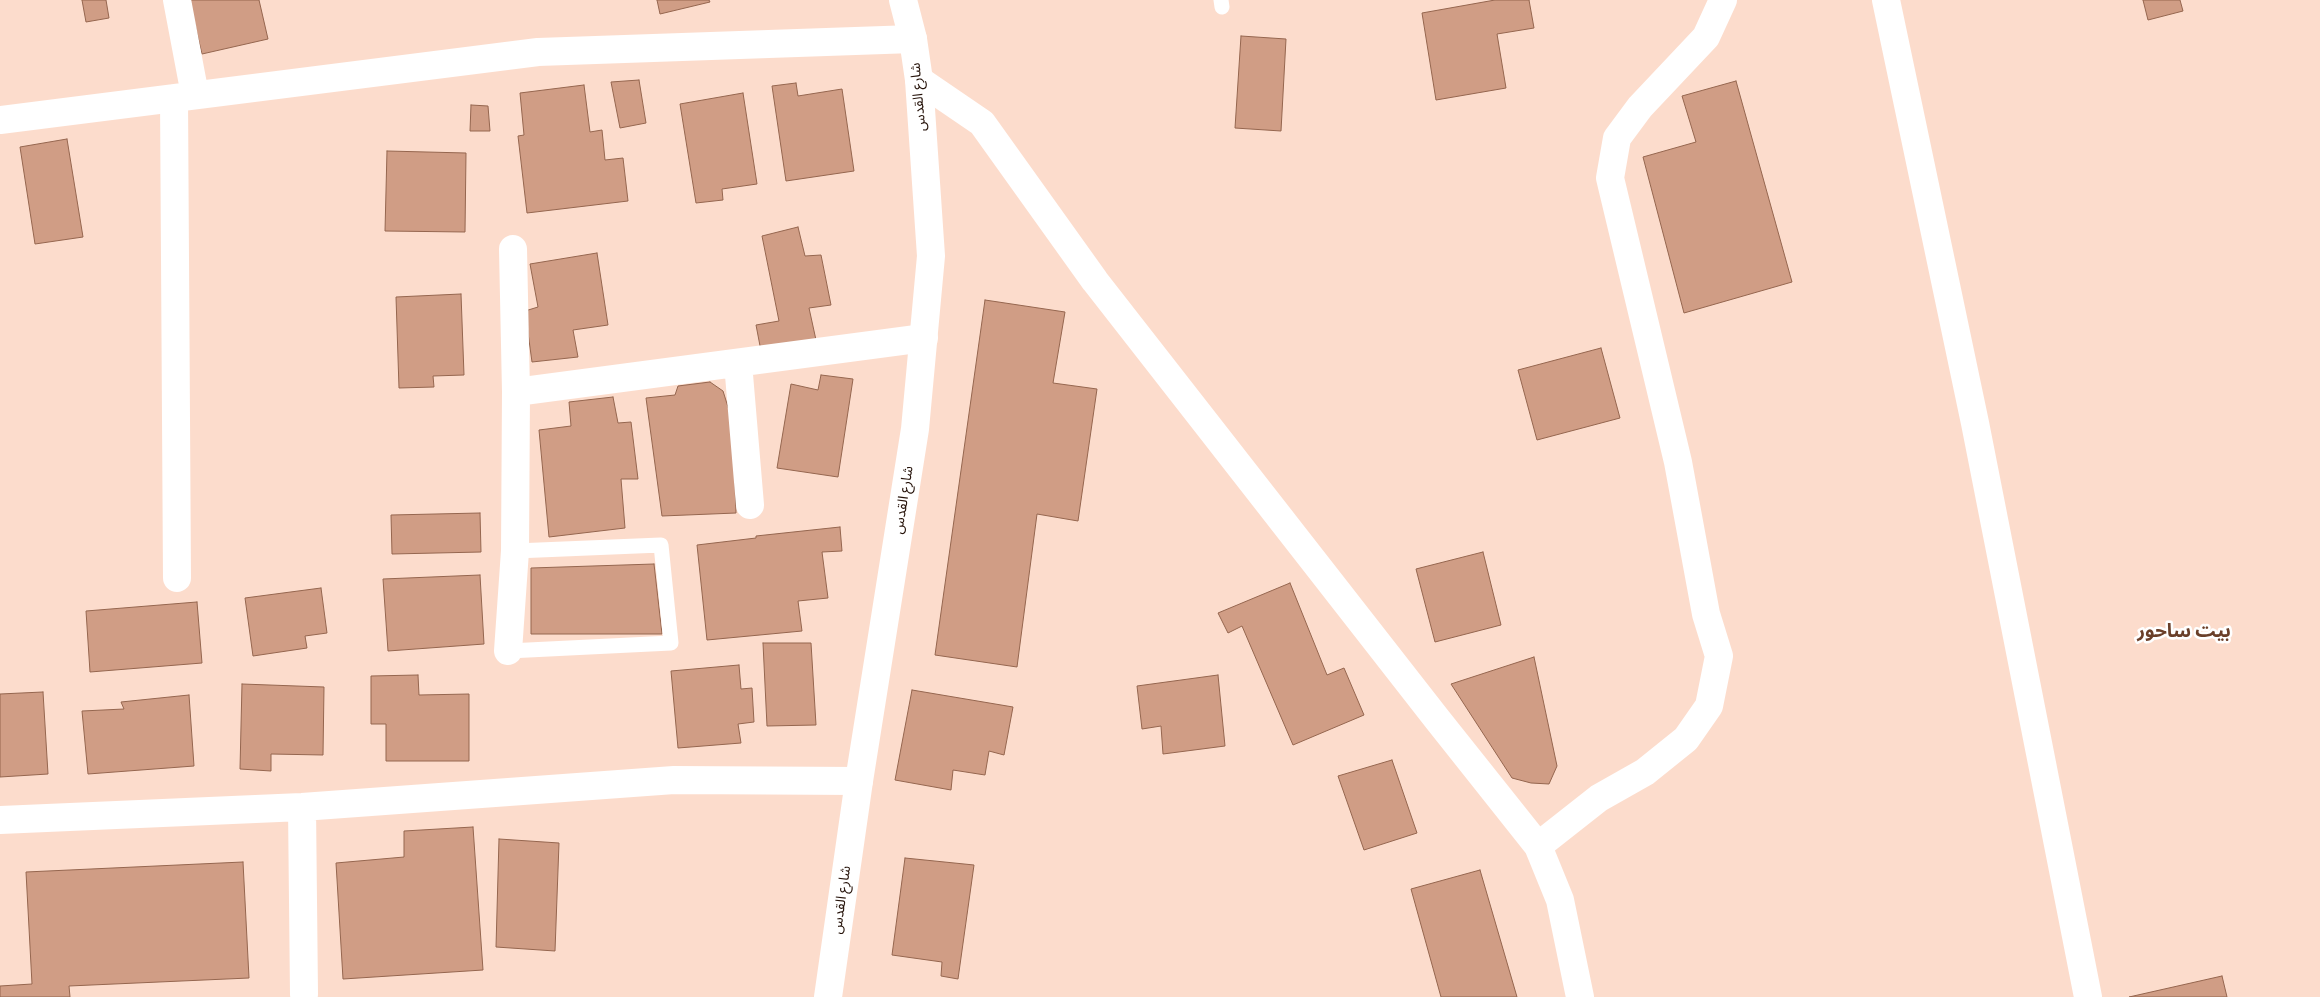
<!DOCTYPE html>
<meta charset="utf-8">
<style>
body{margin:0}
canvas{display:block;background:#fcdccc}
</style>
<canvas width="2320" height="997"></canvas>
<script>
const context = document.querySelector('canvas').getContext('2d');
context.lineJoin = 'round';
function fillPath(path, color) {
  context.fillStyle = color;
  context.fill(path, 'evenodd');
}
function shape(rows) {
  const path = new Path2D();
  for (const r of rows) {
    path.moveTo(r[0], r[1]);
    for (let i = 2; i < r.length; i += 2) path.lineTo(r[i], r[i + 1]);
  }
  return path;
}
function strokePath(path, color, width, dash) {
  context.strokeStyle = color;
  context.lineWidth = width;
  context.lineCap = dash ? 'butt' : 'round';
  context.setLineDash(dash || []);
  context.stroke(path);
}
function drawText(font, color, halo, rows, align = 'center') {
  context.font = font + ' "Roboto Condensed","Noto Sans Arabic",sans-serif';
  context.lineWidth = 5;
  context.setLineDash([]);
  context.textBaseline = 'middle';
  context.strokeStyle = halo;
  context.fillStyle = color;
  for (const [text, x, y, turn = 0] of rows) {
    context.save();
    context.translate(x, y);
    context.rotate((+turn || 0) * Math.PI / 180);
    context.textAlign = isNaN(turn) ? turn : align;
    if (halo) context.strokeText(text, 0, 0);
    context.fillText(text, 0, 0);
    context.restore();
  }
}
const building = shape([
 [82,0,106,0,109,18,86,22,82,0],
 [189,0,259,0,268,39,202,54,189,0],
 [657,0,709,0,710,2,660,14,657,0],
 [1529,0,1534,28,1497,34,1506,88,1436,100,1422,13,1495,0,1529,0],
 [2143,0,2180,0,2183,11,2148,20,2143,0],
 [1241,36,1286,39,1281,131,1235,128,1241,36],
 [639,80,646,123,620,128,611,82,639,80],
 [1736,81,1792,282,1684,313,1643,157,1696,142,1682,96,1736,81],
 [796,83,798,96,842,89,854,171,786,181,772,86,796,83],
 [584,85,590,132,602,130,605,160,623,158,628,201,527,213,518,136,524,135,520,93,584,85],
 [743,93,757,184,722,189,723,200,696,203,680,104,743,93],
 [471,105,488,106,490,131,470,131,471,105],
 [67,139,83,237,35,244,20,147,67,139],
 [387,151,466,153,465,232,385,231,387,151],
 [798,227,805,256,821,255,831,305,809,308,816,340,761,351,756,325,779,321,762,236,798,227],
 [597,253,608,325,573,330,578,357,532,362,525,311,538,307,530,264,597,253],
 [461,294,464,375,433,376,434,387,399,388,396,297,461,294],
 [985,300,1065,312,1053,383,1097,389,1078,521,1037,514,1017,667,935,655,985,300],
 [1601,348,1620,418,1537,440,1518,370,1601,348],
 [821,375,853,379,838,477,777,468,791,384,818,390,821,375],
 [710,382,723,391,733,423,736,513,662,516,646,398,675,395,678,386,710,382],
 [613,397,618,423,631,422,638,479,621,479,625,528,549,537,539,430,571,426,569,402,613,397],
 [480,513,481,552,392,554,391,515,480,513],
 [840,527,842,551,822,552,828,598,798,601,802,631,707,640,697,545,756,538,756,536,840,527],
 [1483,552,1501,625,1435,642,1416,569,1483,552],
 [654,564,662,634,531,634,531,568,654,564],
 [480,575,484,644,388,651,383,579,480,575],
 [1290,583,1327,675,1344,668,1364,715,1293,745,1242,626,1228,633,1218,613,1290,583],
 [321,588,327,633,305,636,307,648,253,656,245,598,321,588],
 [197,602,202,663,90,672,86,611,197,602],
 [763,643,811,643,816,725,767,726,763,643],
 [1534,657,1557,766,1549,784,1531,783,1512,778,1451,684,1534,657],
 [739,665,741,689,752,688,754,722,738,724,741,743,678,748,671,671,739,665],
 [418,675,419,695,469,694,469,761,386,761,386,724,371,724,371,676,418,675],
 [1218,675,1225,746,1163,754,1161,726,1142,729,1137,686,1218,675],
 [242,684,324,687,323,755,271,754,271,771,240,769,242,684],
 [912,690,1013,707,1004,755,989,751,985,775,953,770,951,790,895,780,912,690],
 [43,692,48,774,0,777,0,694,43,692],
 [189,695,194,766,88,774,82,711,124,709,121,702,189,695],
 [1392,760,1417,833,1364,850,1338,776,1392,760],
 [473,827,483,970,343,979,336,863,404,857,404,831,473,827],
 [499,839,559,843,555,951,496,947,499,839],
 [905,858,974,865,958,979,941,976,942,962,892,955,905,858],
 [243,862,249,978,69,986,70,997,0,997,0,986,32,984,26,872,243,862],
 [1480,870,1517,997,1441,997,1411,889,1480,870],
 [2222,976,2227,997,2129,997,2222,976]
]);
const service = shape([
 [1221,0,1222,7],
 [508,651,671,643,661,545,515,551]
]);
const minor = shape([
 [177,0,195,95],
 [1886,0,1975,423,2088,997],
 [919,80,982,123,1095,281,1437,719,1538,846,1560,900,1580,997],
 [174,98,177,578],
 [0,120,538,52,913,39],
 [738,363,750,505],
 [516,392,924,338],
 [508,651,515,551,516,392,513,249],
 [302,807,304,994],
 [0,820,302,807,674,780,859,781],
 [1538,846,1599,798,1645,772,1686,739,1709,706,1719,656,1706,614,1678,462,1610,178,1617,138,1640,107,1706,37,1723,0]
]);
const secondary = shape([
 [828,997,859,781,915,429,931,256,919,80,913,39,903,0]
]);
const streetNames = [
 ["شارع القدس",919,97,-95],
 ["شارع القدس",904,500,-81],
 ["شارع القدس",842,900,-82]
];
const districtNames = [
 ["بيت ساحور",2184,632]
];
fillPath(building, '#d09d85');
strokePath(building, '#95664f', 1);
strokePath(service, '#fff', 15);
strokePath(minor, '#fff', 28);
strokePath(secondary, '#fff', 28);
drawText('14px', '#251209', '#fff', streetNames);
drawText('bold 19px', '#6a3f29', '#fff', districtNames);
</script>
